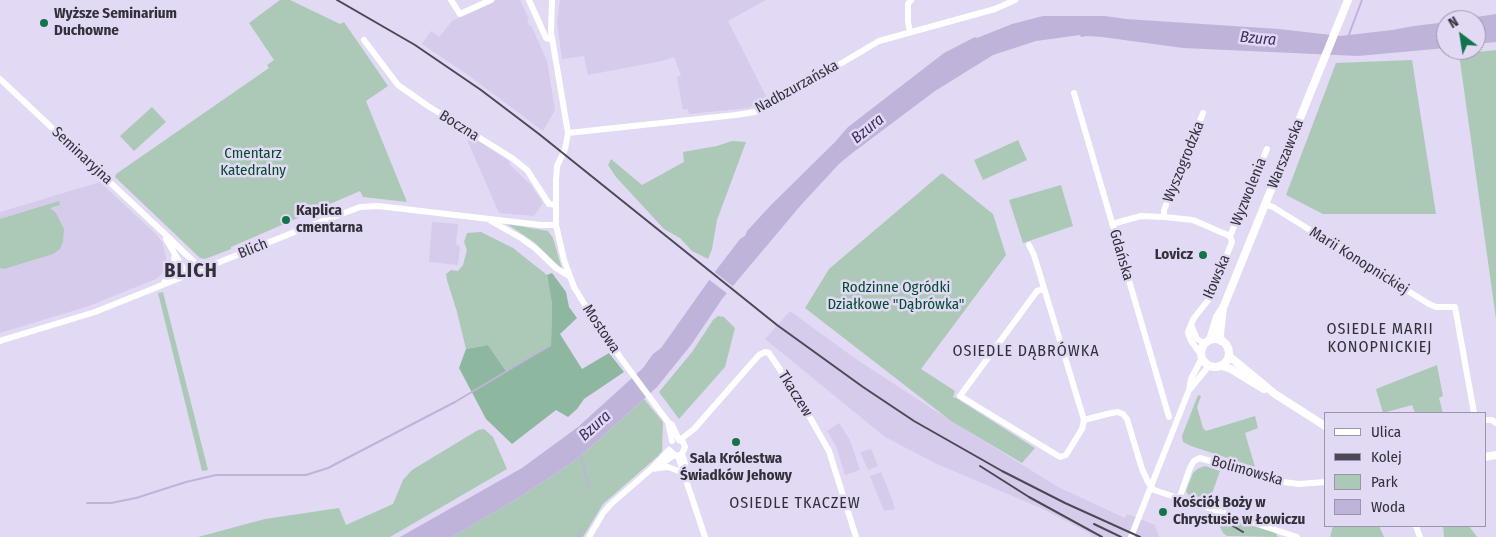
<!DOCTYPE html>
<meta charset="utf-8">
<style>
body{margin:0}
#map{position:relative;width:1496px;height:537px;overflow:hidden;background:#e2d9f4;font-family:"Fira Sans Condensed",sans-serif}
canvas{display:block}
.legend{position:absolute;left:1324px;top:412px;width:162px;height:115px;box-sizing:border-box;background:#e2d9f4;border:1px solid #9c95aa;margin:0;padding:6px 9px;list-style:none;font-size:15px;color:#33303a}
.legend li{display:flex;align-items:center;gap:10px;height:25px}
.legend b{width:25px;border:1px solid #9c95aa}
.north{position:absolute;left:1436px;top:10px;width:50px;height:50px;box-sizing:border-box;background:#e2d9f4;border:1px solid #9c95aa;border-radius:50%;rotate:329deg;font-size:14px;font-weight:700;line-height:20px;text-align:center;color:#33303a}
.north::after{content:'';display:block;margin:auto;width:18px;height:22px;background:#11744b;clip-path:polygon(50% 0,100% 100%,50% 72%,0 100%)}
</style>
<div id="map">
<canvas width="1496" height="537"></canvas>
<ul class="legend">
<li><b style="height:6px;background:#fff"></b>Ulica</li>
<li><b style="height:6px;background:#4c4855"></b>Kolej</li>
<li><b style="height:14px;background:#acc9b7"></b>Park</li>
<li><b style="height:14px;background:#c0b3d9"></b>Woda</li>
</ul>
<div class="north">N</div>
</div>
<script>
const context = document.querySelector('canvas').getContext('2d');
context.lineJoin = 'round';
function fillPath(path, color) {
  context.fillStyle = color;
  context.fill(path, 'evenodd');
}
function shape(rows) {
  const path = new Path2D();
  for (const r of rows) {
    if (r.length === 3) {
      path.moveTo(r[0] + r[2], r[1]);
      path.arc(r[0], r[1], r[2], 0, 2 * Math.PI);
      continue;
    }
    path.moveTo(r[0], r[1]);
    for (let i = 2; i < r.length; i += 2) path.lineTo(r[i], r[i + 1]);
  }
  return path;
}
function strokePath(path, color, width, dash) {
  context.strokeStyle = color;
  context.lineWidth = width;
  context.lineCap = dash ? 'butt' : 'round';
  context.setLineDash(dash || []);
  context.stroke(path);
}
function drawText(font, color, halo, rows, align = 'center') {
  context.font = font + ' "Fira Sans Condensed",sans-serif';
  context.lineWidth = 5;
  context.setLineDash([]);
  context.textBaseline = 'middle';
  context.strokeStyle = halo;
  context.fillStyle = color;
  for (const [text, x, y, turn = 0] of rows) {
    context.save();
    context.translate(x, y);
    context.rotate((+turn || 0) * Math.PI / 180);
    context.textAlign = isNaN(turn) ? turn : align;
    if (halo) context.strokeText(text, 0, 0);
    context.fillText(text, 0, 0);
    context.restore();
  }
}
const built = shape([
 [497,0,520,0,529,19,527,20,529,26,531,25,547,61,555,110,543,131,468,75,422,44,431,31,439,37,452,21],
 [560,0,766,0,728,21,766,96,749,108,689,114,688,109,683,110,677,77,681,75,674,57,662,61,588,75,584,56,562,59,557,23],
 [469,137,476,139,510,162,509,164,531,185,543,203,534,216,499,213,468,142],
 [100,182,157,235,162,242,167,261,162,274,156,279,89,306,0,333,0,212],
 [432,222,458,224,456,244,460,247,458,265,429,262],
 [790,311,853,357,934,410,1058,487,1125,518,1127,514,1155,525,1159,537,1092,537,1089,533,1043,509,937,464,885,437,765,339],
 [839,423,850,440,860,470,845,475,836,446,827,431],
 [871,449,878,466,868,470,860,452],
 [881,472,892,499,895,509,884,511,870,476]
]);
const green = shape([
 [280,0,290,0,340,24,344,22,388,86,366,101,407,202,363,197,360,191,231,247,231,249,205,259,200,258,115,177,116,174,269,68,267,65,274,60,249,23],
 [1496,50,1496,319,1459,54],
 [1412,60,1436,214,1323,214,1286,195,1336,63],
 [152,107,166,122,134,151,120,136],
 [1018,140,1027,160,983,180,974,160],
 [732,141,746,142,717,220,712,249,708,259,692,251,680,238,664,229,616,177,608,165,611,159,642,185,684,162,683,152,717,146],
 [942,173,993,214,1006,255,921,369,955,391,953,397,956,398,1035,448,1022,463,951,421,805,308,829,269],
 [1061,185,1073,226,1023,243,1009,200],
 [59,201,60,205,50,208,56,213,64,229,63,242,60,249,53,254,4,269,0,268,0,219],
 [507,224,548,231,553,238,562,269,534,242],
 [481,232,513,248,547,275,552,304,551,346,506,371,488,345,466,349,457,312,447,280,446,274,451,270,458,271,463,265,467,250,464,242,467,233],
 [163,292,208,470,202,471,158,293],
 [718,316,724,317,735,328,725,367,679,419,659,392,692,352,713,320],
 [1437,365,1443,396,1439,398,1443,413,1415,413,1412,405,1383,413,1376,389],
 [1198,395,1201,396,1197,407,1203,428,1206,431,1255,416,1258,428,1245,433,1255,467,1191,446,1183,442,1182,436],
 [644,399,663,422,662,451,658,456,603,504,583,537,452,537,520,497,573,462,601,438],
 [484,429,493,437,507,469,390,537,198,537,265,519,339,508,346,525,393,504,403,480,412,470,478,430],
 [1205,466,1220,471,1209,502,1204,504,1191,499,1186,491,1193,473,1197,469],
 [1215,513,1275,532,1278,537,1227,536,1223,533,1214,515],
 [1333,526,1379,526,1384,537,1330,537],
 [1443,526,1469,526,1477,537,1444,537]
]);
const forest = shape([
 [552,273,566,292,569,307,577,318,560,334,582,369,609,353,624,372,584,399,577,409,568,417,556,410,512,444,486,419,459,368,466,349,488,345,506,371,551,346,552,304,547,275]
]);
const water = shape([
 [1496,14,1496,42,1476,44,1476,20,1457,20],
 [1043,16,1105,16,1126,19,1279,29,1340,36,1392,30,1414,26,1446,22,1446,48,1358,56,1183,48,1102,37,1087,36,1081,37,1080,35,1036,41,993,55,935,91,851,154,839,164,801,205,722,299,691,345,657,387,601,438,573,462,520,497,452,537,400,537,522,468,578,427,643,368,653,354,661,348,717,269,740,239,745,236,747,231,771,205,835,142,848,127,944,53,975,37,977,38,1012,24]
]);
const pier = shape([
 [712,270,735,288,729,295,707,278]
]);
const stream = shape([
 [1348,37,1362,0],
 [580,454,589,488],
 [87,503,111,503,136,498,186,482,216,475,306,475,328,468,455,402,549,346],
 [577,537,581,531]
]);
const minor = shape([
 [451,0,460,14,491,0],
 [529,0,546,38,552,40],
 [552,0,551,32,568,133,565,149,557,166,556,180,556,225,564,260,574,287,585,305,620,357,668,422,672,425,679,440],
 [910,32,908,22,908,4,911,0],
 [364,40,398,85,428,106,512,158,527,170,549,204,556,205],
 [0,79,167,236,197,265,199,270],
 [1074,93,1169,417],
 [568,133,736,115,755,112,764,109,879,41,995,9,1015,0],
 [1265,204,1273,207,1429,304,1436,307,1455,307,1474,413],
 [1164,217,1193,220,1230,236],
 [491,221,521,238,535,248,556,268,569,276],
 [1112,224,1141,216,1164,217,1164,210,1203,113],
 [1230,236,1267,149],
 [166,239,183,268,188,275],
 [1029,245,1034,255,1084,420,1111,413,1118,412,1123,414,1127,419,1142,469,1148,482,1154,490,1297,537],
 [164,283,172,271,175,255],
 [1044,289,1037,291,960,396,1060,457,1066,455,1082,429,1084,420],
 [1191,325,1197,339,1204,343],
 [0,341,95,312,312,225,360,207,378,206,541,225,556,225],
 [1200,353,1191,341,1188,333,1189,329,1194,318,1210,298,1230,247,1232,242,1230,236],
 [1190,389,1208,367],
 [1485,420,1492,420,1496,423],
 [668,422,672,441],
 [680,440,694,429,759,355,765,352,769,353,800,400,829,451,856,537],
 [669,450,676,456,682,454,685,447,683,442,679,440],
 [682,454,685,463,684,472],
 [678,456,705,537],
 [657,467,674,455],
 [651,469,668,467,684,473],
 [1179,499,1190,468,1194,461,1200,458,1283,482,1299,484,1325,482],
 [1416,526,1420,537],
 [589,537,603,513,611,504,651,469,669,450],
 [1131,537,1189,390,1191,379,1201,360]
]);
const major = shape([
 [1215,353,14],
 [1210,340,1217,317,1223,308,1348,0],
 [1221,341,1220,334,1223,308],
 [1229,356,1275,394,1325,426],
 [1222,366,1231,369,1264,389],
 [1485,457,1496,455]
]);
const rail = shape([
 [337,0,415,45,481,90,539,134,777,325,863,387,914,421,1002,471,1065,503,1140,537],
 [980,466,1029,497,1102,537],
 [1094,524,1121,537],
 [1233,526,1243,532]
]);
const markers = [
 [44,23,5,"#11744b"],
 [286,220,5,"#11744b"],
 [1203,255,5,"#11744b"],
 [736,442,5,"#11744b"],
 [1163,512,5,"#11744b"]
];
const poiNames = [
 ["Wyższe Seminarium",54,14],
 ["Duchowne",54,31],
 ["Kaplica",296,211],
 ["cmentarna",296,228],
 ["Lovicz",1193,255,"right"],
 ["Sala Królestwa",736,459,"center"],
 ["Świadków Jehowy",736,476,"center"],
 ["Kościół Boży w",1173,503],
 ["Chrystusie w Łowiczu",1173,520]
];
const streetNames = [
 ["Nadbzurzańska",797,87,-29],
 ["Boczna",459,126,32],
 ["Warszawska",1286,154,-68],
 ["Seminaryjna",82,156,43],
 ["Wyszogrodzka",1184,162,-68],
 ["Wyzwolenia",1249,192,-68],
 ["Blich",253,249,-22],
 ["Gdańska",1121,255,74],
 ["Marii Konopnickiej",1359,261,32],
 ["Iłowska",1217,277,-67],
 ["Mostowa",601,329,56],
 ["Tkaczew",795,394,58],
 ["Bolimowska",1247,471,16]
];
const parkNames = [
 ["Cmentarz",253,154],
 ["Katedralny",253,171],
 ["Rodzinne Ogródki",896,288],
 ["Działkowe \"Dąbrówka\"",896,305]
];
const waterNames = [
 ["Bzura",1258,39,5],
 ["Bzura",868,129,-39],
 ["Bzura",595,426,-42]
];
const neighbourhoodNames = [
 ["OSIEDLE MARII",1380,330],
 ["KONOPNICKIEJ",1380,348],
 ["OSIEDLE DĄBRÓWKA",1026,352],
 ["OSIEDLE TKACZEW",795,504]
];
const districtNames = [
 ["BLICH",191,271]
];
fillPath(built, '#d7cbec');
fillPath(green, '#acc9b7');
fillPath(forest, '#8eb79f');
fillPath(water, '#c0b3d9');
fillPath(pier, '#e2d9f4');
strokePath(stream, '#c0b3d9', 2);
strokePath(minor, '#fff', 6);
strokePath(major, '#fff', 8);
strokePath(rail, '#4c4855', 2);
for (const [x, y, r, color] of markers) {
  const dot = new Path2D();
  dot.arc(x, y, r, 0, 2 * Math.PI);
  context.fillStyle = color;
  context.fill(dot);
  strokePath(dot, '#e2d9f4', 2);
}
drawText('bold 15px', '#33303a', '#e2d9f4', poiNames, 'left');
drawText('15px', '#33303a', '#e2d9f4', streetNames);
drawText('15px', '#004c2e', '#e2d9f4', parkNames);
drawText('italic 16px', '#412d5e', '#e2d9f4', waterNames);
context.letterSpacing = '1px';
drawText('16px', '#33303a', '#e2d9f4', neighbourhoodNames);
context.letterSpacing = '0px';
context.letterSpacing = '1px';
drawText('bold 20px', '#33303a', '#e2d9f4', districtNames);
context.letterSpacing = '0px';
</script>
